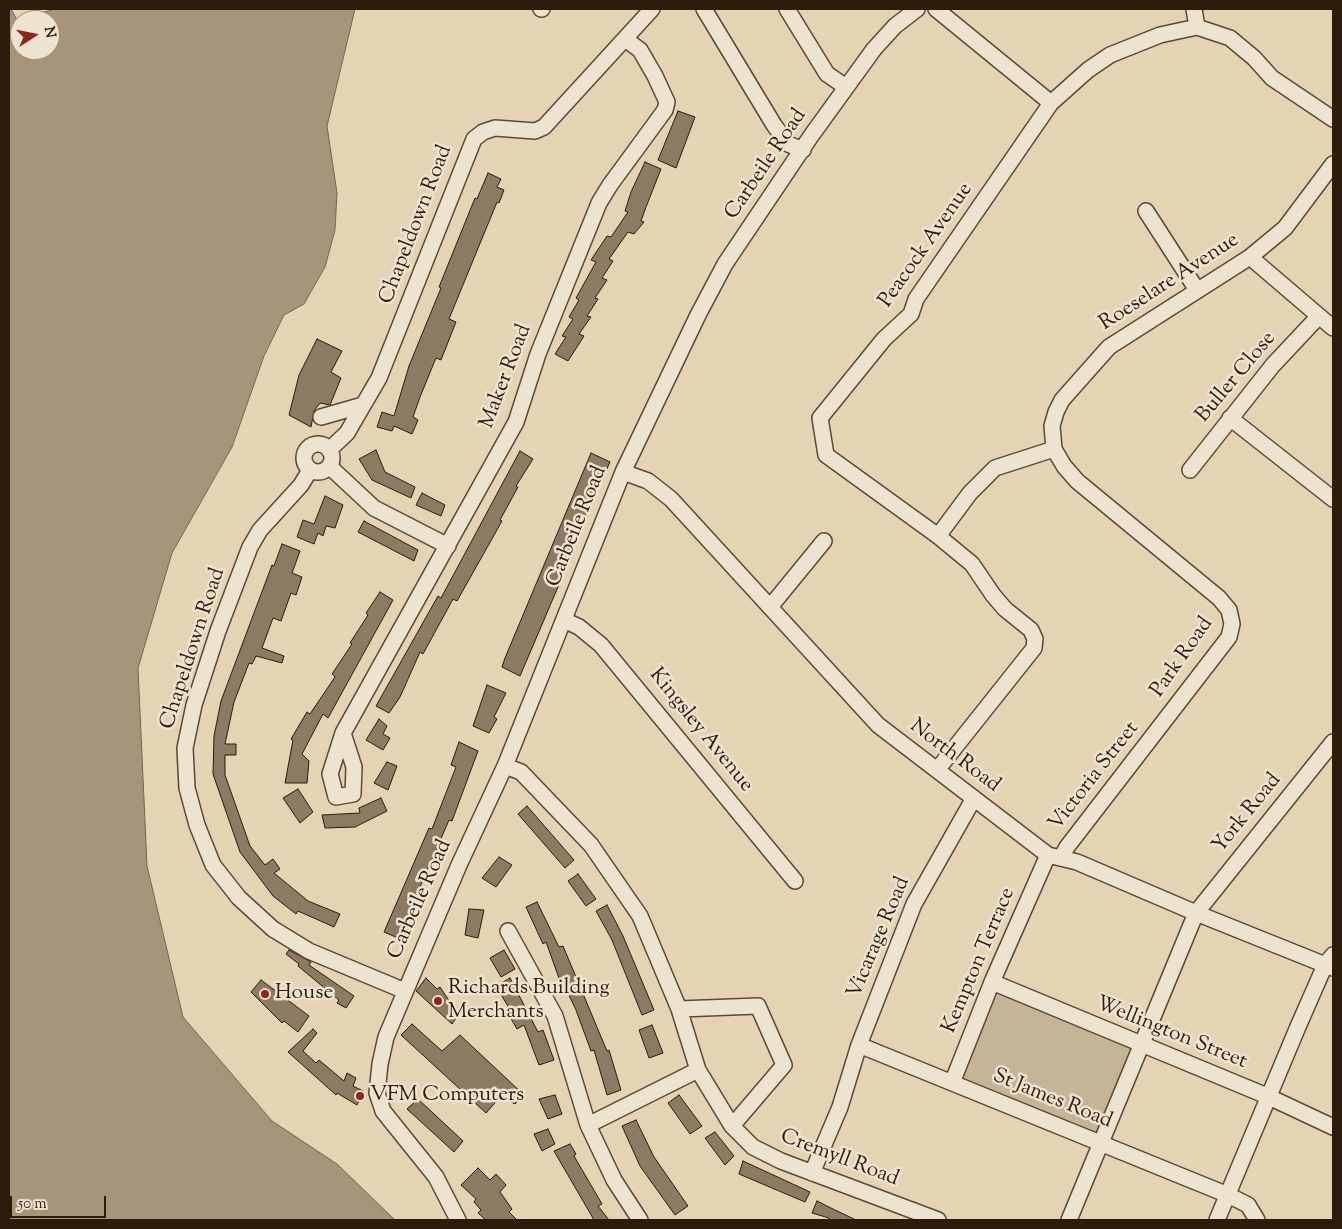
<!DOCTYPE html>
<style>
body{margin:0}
#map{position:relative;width:1342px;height:1229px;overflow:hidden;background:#e4d4b3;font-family:"Sorts Mill Goudy",serif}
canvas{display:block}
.frame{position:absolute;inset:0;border:10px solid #2d1b0b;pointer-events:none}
.north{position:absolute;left:10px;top:10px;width:50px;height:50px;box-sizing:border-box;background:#ede3ce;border:1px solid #a09380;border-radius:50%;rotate:79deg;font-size:14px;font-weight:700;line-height:20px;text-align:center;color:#2d1b0b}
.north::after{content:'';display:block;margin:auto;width:18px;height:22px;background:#8f2418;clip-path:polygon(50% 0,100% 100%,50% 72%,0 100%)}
.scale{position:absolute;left:10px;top:1196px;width:96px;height:22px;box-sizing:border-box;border:2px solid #2d1b0b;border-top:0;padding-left:6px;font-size:15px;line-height:18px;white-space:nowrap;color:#2d1b0b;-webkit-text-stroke:4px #ede3ce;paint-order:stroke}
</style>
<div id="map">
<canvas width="1342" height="1229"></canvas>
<div class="frame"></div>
<div class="north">N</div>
<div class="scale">50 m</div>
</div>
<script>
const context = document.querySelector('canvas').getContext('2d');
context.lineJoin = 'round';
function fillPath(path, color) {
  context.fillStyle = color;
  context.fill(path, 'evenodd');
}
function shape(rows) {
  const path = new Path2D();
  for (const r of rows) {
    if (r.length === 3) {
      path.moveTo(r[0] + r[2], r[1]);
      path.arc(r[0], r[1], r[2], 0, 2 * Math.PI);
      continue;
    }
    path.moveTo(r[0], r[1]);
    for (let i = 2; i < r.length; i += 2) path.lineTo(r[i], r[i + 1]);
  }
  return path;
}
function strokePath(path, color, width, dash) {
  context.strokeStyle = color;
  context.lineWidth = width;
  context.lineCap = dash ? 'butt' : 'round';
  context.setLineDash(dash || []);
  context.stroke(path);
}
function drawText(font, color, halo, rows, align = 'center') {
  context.font = font + ' "Sorts Mill Goudy",serif';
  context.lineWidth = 5;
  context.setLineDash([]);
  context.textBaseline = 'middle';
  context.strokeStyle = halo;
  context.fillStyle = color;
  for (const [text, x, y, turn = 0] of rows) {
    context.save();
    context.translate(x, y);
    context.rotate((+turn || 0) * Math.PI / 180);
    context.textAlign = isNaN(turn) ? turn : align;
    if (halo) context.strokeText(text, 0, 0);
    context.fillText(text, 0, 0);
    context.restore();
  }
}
const green = shape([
 [994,985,1139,1046,1100,1137,955,1080]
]);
const water = shape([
 [9,9,11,9,17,20,55,9,355,9,327,126,337,193,335,230,325,267,304,304,284,315,264,356,232,447,172,553,138,668,147,866,183,1017,272,1121,337,1164,395,1220,9,1220,9,9],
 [20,20,50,20,50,50,20,50,20,20]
]);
const building = shape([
 [678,111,695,117,676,168,658,160,678,111],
 [645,162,661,169,646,207,641,221,644,222,634,234,628,232,609,259,613,261,602,278,607,280,595,298,598,299,587,316,591,317,579,334,584,336,568,361,555,354,566,337,562,336,573,319,569,317,579,300,576,298,596,262,591,260,607,236,611,237,628,212,625,211,631,192,645,162],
 [488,173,501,179,497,187,504,190,499,203,497,202,449,319,456,322,441,360,436,358,420,397,413,417,418,420,412,434,394,426,392,431,377,427,382,412,394,416,409,366,441,288,439,287,475,198,477,199,488,173],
 [317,339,342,351,331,372,341,378,330,405,320,403,314,411,311,427,289,415,299,375,317,339],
 [376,450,385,472,415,487,411,498,372,480,359,459,376,450],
 [520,451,533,459,516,486,518,487,500,520,502,521,457,601,453,599,423,654,420,652,400,697,389,713,376,706,438,596,441,598,520,451],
 [591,453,610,462,581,525,561,580,520,676,502,667,505,658,591,453],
 [422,493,445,505,441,516,416,505,422,493],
 [325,496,343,505,335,528,326,526,323,536,318,533,314,544,297,537,303,520,314,524,325,496],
 [364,521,418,550,414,561,358,532,364,521],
 [282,544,300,551,292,573,302,577,296,595,291,593,281,621,273,618,262,648,284,656,282,663,256,656,252,664,249,663,234,702,225,744,236,744,236,755,225,755,225,775,250,846,265,865,273,859,280,869,274,873,308,901,340,914,334,927,298,911,296,914,273,896,240,852,213,774,214,736,221,701,272,565,274,566,282,544],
 [380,592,393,600,328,718,323,714,302,754,309,761,307,783,285,783,293,740,291,739,307,712,310,714,335,677,332,674,352,644,350,643,368,615,366,613,380,592],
 [487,685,506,693,494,717,497,719,489,733,473,726,487,685],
 [379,719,387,726,383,734,390,738,383,750,366,740,379,719],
 [459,742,478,751,452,821,449,820,398,938,384,932,429,828,432,829,456,767,451,765,459,742],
 [387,762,397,766,388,790,374,783,387,762],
 [298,789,313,812,300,823,283,798,298,789],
 [381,798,387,811,355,827,325,828,322,815,360,813,359,808,381,798],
 [527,806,574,860,565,868,518,814,527,806],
 [499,857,512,865,496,887,482,878,499,857],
 [578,874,596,899,586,906,568,881,578,874],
 [537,902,559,947,563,946,607,1051,609,1050,621,1090,607,1095,594,1050,591,1051,576,1010,567,991,564,992,546,942,543,944,526,907,537,902],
 [607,905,623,936,654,1010,642,1015,612,940,596,911,607,905],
 [469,909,484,910,478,938,465,935,469,909],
 [289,950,311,962,309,965,354,996,346,1008,337,1003,339,1000,298,966,299,964,286,954,289,950],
 [504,950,515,969,501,977,490,958,504,950],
 [426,978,437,989,440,987,450,1002,461,1011,452,1024,416,991,426,978],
 [510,978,538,1032,543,1030,554,1060,539,1065,524,1025,517,1029,506,1010,509,1008,496,986,510,978],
 [261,980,309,1016,298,1032,284,1021,282,1023,251,992,261,980],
 [412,1024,442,1051,460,1035,523,1094,515,1104,501,1096,486,1113,401,1035,412,1024],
 [652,1025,663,1053,649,1058,639,1030,652,1025],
 [313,1029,317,1033,303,1051,316,1063,319,1060,344,1081,347,1073,356,1078,353,1086,363,1091,357,1105,337,1093,336,1095,288,1052,313,1029],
 [555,1095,562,1114,548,1119,539,1099,555,1095],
 [679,1095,702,1126,690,1134,668,1103,679,1095],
 [418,1099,463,1141,454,1152,407,1109,418,1099],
 [636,1120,654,1157,688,1206,675,1215,640,1166,622,1126,636,1120],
 [548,1129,555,1144,542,1151,534,1134,548,1129],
 [715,1132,734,1156,725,1165,705,1138,715,1132],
 [570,1144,576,1154,574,1156,602,1204,598,1206,609,1220,594,1220,554,1151,570,1144],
 [743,1161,810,1192,805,1202,739,1174,743,1161],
 [478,1168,490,1180,496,1174,506,1185,500,1192,512,1209,509,1212,517,1220,486,1220,478,1213,481,1210,474,1202,476,1199,461,1185,478,1168],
 [817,1201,833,1209,856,1220,828,1220,829,1218,812,1213,817,1201]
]);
const minor = shape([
 [541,9,542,9],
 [704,9,774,125,788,144,803,150],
 [787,9,827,74,846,87],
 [936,9,1051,103],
 [1194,9,1197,27],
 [1146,211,1197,290],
 [1250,257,1333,328],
 [321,417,363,405],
 [1230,418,1333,499],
 [318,458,14],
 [329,450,347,433,379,378,474,139,483,132,495,128,535,131,544,127,652,9],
 [329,466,374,508,448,546],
 [310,470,301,485,260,530,250,547,218,631,194,705,185,748,187,788,197,825,213,865,239,898,273,929,309,951,405,991],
 [1190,470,1273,365,1319,316],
 [623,472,648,481,671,499,878,725,1048,855,1077,862,1196,913,1333,968],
 [938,536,970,493,995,468,1054,449],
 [770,607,824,541],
 [564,620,579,627,601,645,795,881],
 [343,733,330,774,336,797,353,794,354,767,343,733,516,422,538,354,599,203,610,185,665,110,667,102,655,76,640,50,625,39],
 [505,766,521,772,591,845,640,916,679,1009,698,1070,732,1126,753,1147,781,1161,938,1220],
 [937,770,1034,648,1035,639,1031,630,1005,609,993,595,972,564,938,536,826,455,820,418,884,339,911,314,916,299,1051,103,1088,70,1110,55,1160,35,1197,27,1230,38,1254,58,1272,78,1333,119],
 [1061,858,1067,847,1229,637,1232,624,1229,610,1219,598,1077,481,1064,466,1054,449,1052,426,1056,412,1062,400,1109,347,1250,257,1285,228,1333,164],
 [508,931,555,1016,588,1125,614,1180,640,1220],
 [992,982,1267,1096,1333,1127],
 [679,1009,758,1006,784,1065,732,1126],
 [859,1045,1228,1195,1248,1205,1257,1220],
 [952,1083,992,982,1048,855],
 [588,1125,698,1070],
 [812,1173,840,1107,859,1045,914,904,974,798],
 [458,1220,436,1177,383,1111,377,1093,380,1064,386,1037,459,865,505,766,623,472,698,315,725,264,811,136,874,49,895,26,917,9],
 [1069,1220,1196,913,1333,742],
 [1217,1220,1297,1029,1325,965,1333,955]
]);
const markers = [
 [265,994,5,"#8f2418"],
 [438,1001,5,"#8f2418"],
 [360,1096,5,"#8f2418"]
];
const streetNames = [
 ["Carbeile Road",767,165,-56],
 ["Chapeldown Road",417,225,-69],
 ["Peacock Avenue",927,246,-55],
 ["Roeselare Avenue",1170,283,-33],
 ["Maker Road",507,377,-69],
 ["Buller Close",1237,378,-50],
 ["Carbeile Road",578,527,-68],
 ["Chapeldown Road",194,649,-72],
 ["Park Road",1183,658,-55],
 ["Kingsley Avenue",700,731,51],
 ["North Road",954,757,37],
 ["Victoria Street",1095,777,-52],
 ["York Road",1248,814,-51],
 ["Carbeile Road",421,900,-66],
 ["Vicarage Road",880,938,-67],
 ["Kempton Terrace",980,961,-67],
 ["Wellington Street",1171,1034,22],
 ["St James Road",1052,1100,22],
 ["Cremyll Road",839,1159,21]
];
const poiNames = [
 ["Richards Building",448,989],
 ["Merchants",448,1013],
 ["House",275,994],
 ["VFM Computers",370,1096]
];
fillPath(green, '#c5b596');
fillPath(water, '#a6957a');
strokePath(water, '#76644e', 1);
fillPath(building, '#8c7b62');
strokePath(building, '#2d1b0b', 1);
strokePath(minor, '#5b4935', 18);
strokePath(minor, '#ede3ce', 15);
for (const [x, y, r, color] of markers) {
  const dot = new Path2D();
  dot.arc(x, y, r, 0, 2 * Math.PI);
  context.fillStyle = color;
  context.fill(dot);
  strokePath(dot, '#ede3ce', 2);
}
drawText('21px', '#2d1b0b', '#ede3ce', streetNames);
drawText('21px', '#2d1b0b', '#ede3ce', poiNames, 'left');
</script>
